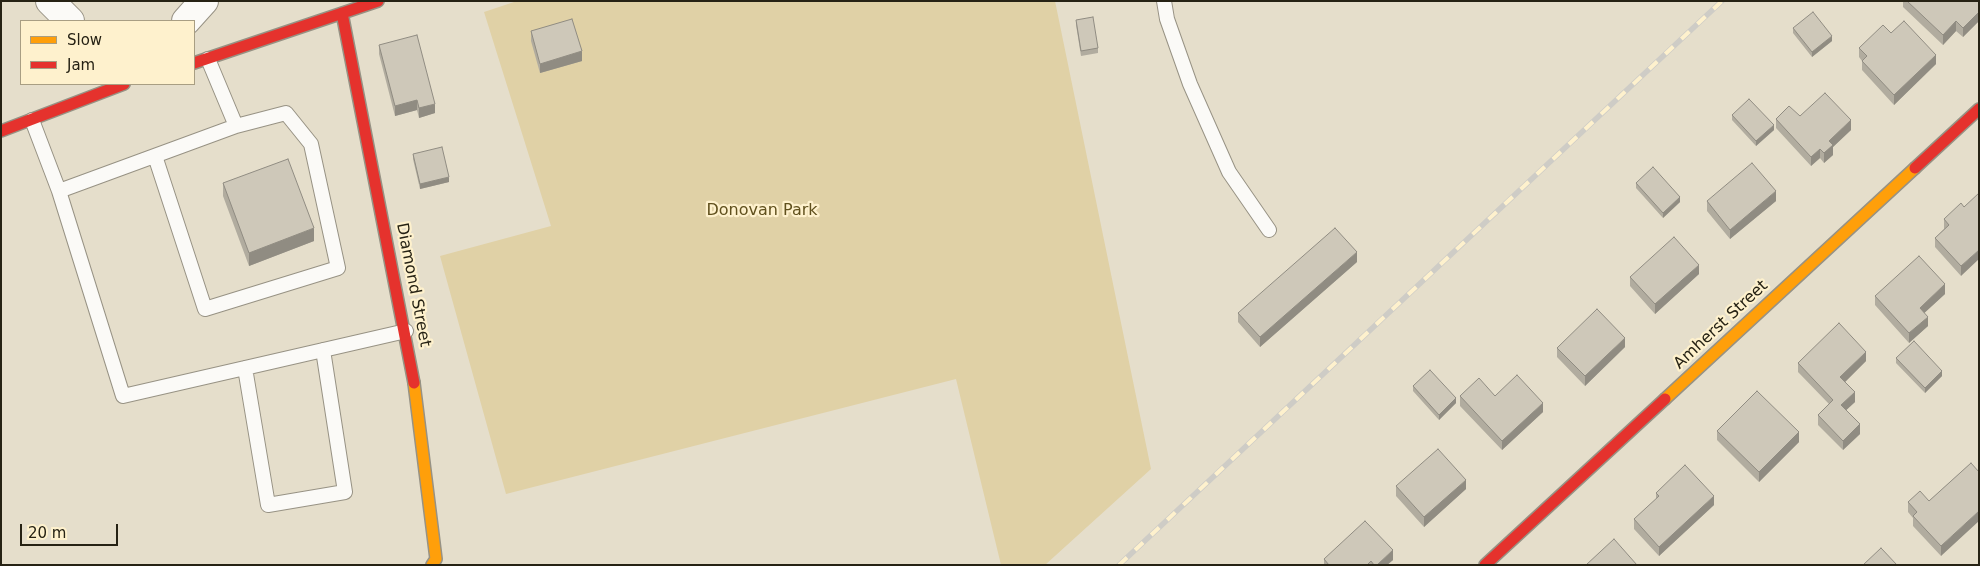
<!DOCTYPE html>
<style>
body{margin:0}
#map{position:relative;width:1980px;height:566px;overflow:hidden;background:#e5decb;font-family:"DejaVu Sans",sans-serif}
canvas{display:block}
.frame{position:absolute;inset:0;border:2px solid #262214;pointer-events:none}
.legend{position:absolute;left:20px;top:20px;width:175px;height:65px;box-sizing:border-box;background:#fef1cd;border:1px solid #a89e83;margin:0;padding:6px 9px;list-style:none;font-size:15px;color:#262214}
.legend li{display:flex;align-items:center;gap:10px;height:25px}
.legend b{width:25px;border:1px solid #a89e83}
.scale{position:absolute;left:20px;top:524px;width:98px;height:22px;box-sizing:border-box;border:2px solid #262214;border-top:0;padding-left:6px;font-size:15px;line-height:18px;white-space:nowrap;color:#262214;-webkit-text-stroke:4px #fef1cd;paint-order:stroke}
</style>
<div id="map">
<canvas width="1980" height="566"></canvas>
<div class="frame"></div>
<ul class="legend">
<li><b style="height:6px;background:#ff9f0a"></b>Slow</li>
<li><b style="height:6px;background:#e5322d"></b>Jam</li>
</ul>
<div class="scale">20 m</div>
</div>
<script>
const context = document.querySelector('canvas').getContext('2d');
context.lineJoin = 'round';
function fillPath(path, color) {
  context.fillStyle = color;
  context.fill(path, 'evenodd');
}
function shape(rows) {
  const path = new Path2D();
  for (const r of rows) {
    path.moveTo(r[0], r[1]);
    for (let i = 2; i < r.length; i += 2) path.lineTo(r[i], r[i + 1]);
  }
  return path;
}
function strokePath(path, color, width, dash) {
  context.strokeStyle = color;
  context.lineWidth = width;
  context.lineCap = dash ? 'butt' : 'round';
  context.setLineDash(dash || []);
  context.stroke(path);
}
function drawText(font, color, halo, rows, align = 'center') {
  context.font = font + ' "DejaVu Sans",sans-serif';
  context.lineWidth = 4.5;
  context.setLineDash([]);
  context.textBaseline = 'middle';
  context.strokeStyle = halo;
  context.fillStyle = color;
  for (const [text, x, y, turn = 0] of rows) {
    context.save();
    context.translate(x, y);
    context.rotate((+turn || 0) * Math.PI / 180);
    context.textAlign = isNaN(turn) ? turn : align;
    if (halo) context.strokeText(text, 0, 0);
    context.fillText(text, 0, 0);
    context.restore();
  }
}
const green = shape([
 [517,1,1055,1,1151,469,1045,565,1001,565,956,379,506,494,440,256,551,226,484,12]
]);
const lane = shape([
 [1164,1,1167,19,1190,84,1229,172,1269,230],
 [32,120,59,191,123,396,406,331],
 [155,156,205,309,338,268,311,144,286,113,236,126,208,59],
 [59,191,236,126],
 [245,368,268,505,345,492,323,350]
]);
const street = shape([
 [50,1,70,21],
 [186,21,204,1]
]);
const slow = shape([
 [414,383,436,559,432,565],
 [1665,399,1915,168]
]);
const jam = shape([
 [342,13,414,383],
 [194,63,378,1],
 [1,131,124,84],
 [1915,168,1979,109],
 [1485,565,1665,399]
]);
const rail = shape([
 [1119,565,1722,1]
]);
const wall = shape([
 [1903,1,1979,1,1979,21,1963,37,1956,31,1943,45,1903,7],
 [1076,20,1098,48,1098,53,1081,56,1076,25],
 [1793,28,1832,41,1812,57,1793,33],
 [531,31,582,61,540,73,531,41],
 [1891,33,1936,64,1894,105,1862,70,1862,61,1859,57,1859,48],
 [379,45,435,113,419,118,417,110,395,116,379,54],
 [1732,115,1774,130,1756,146,1732,120],
 [1800,116,1851,130,1833,147,1833,155,1824,163,1820,158,1811,166,1776,128,1776,119],
 [413,154,449,182,420,189,413,159],
 [223,183,314,241,249,266,223,196],
 [1636,183,1680,202,1663,218,1636,188],
 [1707,201,1776,201,1730,239,1707,211],
 [1964,207,1961,276,1935,247,1935,238,1944,229,1944,219],
 [1357,262,1260,347,1238,322,1238,313],
 [1699,274,1655,314,1630,286,1630,277],
 [1945,294,1924,313,1928,326,1909,343,1875,305,1875,296],
 [1625,347,1585,386,1557,357,1557,348],
 [1896,358,1942,376,1925,393,1896,363],
 [1866,361,1845,382,1855,402,1846,410,1860,434,1843,450,1818,425,1818,415,1829,404,1798,372,1798,363],
 [1413,386,1456,403,1439,420,1413,391],
 [1460,396,1543,412,1502,450,1460,406],
 [1717,431,1799,442,1759,482,1717,440],
 [1971,463,1941,556,1913,526,1913,518,1908,512,1908,502,1929,501],
 [1396,486,1466,489,1424,527,1396,496],
 [1656,493,1714,505,1659,556,1634,529,1634,519,1656,499],
 [1324,559,1393,560,1387,565,1324,565]
]);
const shadedWall = shape([
 [1979,12,1979,21,1963,37,1963,28],
 [1956,21,1956,31,1943,45,1943,35],
 [1832,36,1832,41,1812,57,1812,52],
 [582,51,582,61,540,73,540,64],
 [1936,55,1936,64,1894,105,1894,95],
 [417,100,417,110,395,116,395,106],
 [435,104,435,113,419,118,419,108],
 [1851,120,1851,130,1833,147,1833,155,1824,163,1824,153,1829,141],
 [1774,125,1774,130,1756,146,1756,141],
 [1820,149,1820,158,1811,166,1811,157],
 [449,177,449,182,420,189,420,184],
 [1776,191,1776,201,1730,239,1730,230],
 [1680,197,1680,202,1663,218,1663,213],
 [314,228,314,241,249,266,249,253],
 [1979,250,1979,259,1961,276,1961,266],
 [1357,252,1357,262,1260,347,1260,337],
 [1699,265,1699,274,1655,314,1655,304],
 [1945,284,1945,294,1920,317,1920,308],
 [1928,317,1928,326,1909,343,1909,333],
 [1625,338,1625,347,1585,386,1585,376],
 [1866,352,1866,361,1840,387,1840,377],
 [1942,371,1942,376,1925,393,1925,388],
 [1855,392,1855,402,1841,415,1841,405],
 [1456,398,1456,403,1439,420,1439,415],
 [1543,403,1543,412,1502,450,1502,441],
 [1860,424,1860,434,1843,450,1843,441],
 [1799,432,1799,442,1759,482,1759,472],
 [1466,480,1466,489,1424,527,1424,517],
 [1714,496,1714,505,1659,556,1659,547],
 [1979,511,1979,521,1941,556,1941,546],
 [1393,550,1393,560,1387,565,1377,565]
]);
const building = shape([
 [1907,1,1979,1,1979,12,1963,28,1956,21,1943,35,1907,1],
 [1813,12,1832,36,1812,52,1793,28,1813,12],
 [1093,17,1098,48,1081,51,1076,20,1093,17],
 [572,19,582,51,540,64,531,31,572,19],
 [1904,21,1936,55,1894,95,1862,61,1867,56,1859,48,1883,25,1891,33,1904,21],
 [417,35,435,104,419,108,417,100,395,106,379,45,417,35],
 [1825,93,1851,120,1829,141,1833,145,1824,153,1820,149,1811,157,1776,119,1789,106,1800,116,1825,93],
 [1749,99,1774,125,1756,141,1732,115,1749,99],
 [442,147,449,177,420,184,413,154,442,147],
 [288,159,314,228,249,253,223,183,288,159],
 [1752,163,1776,191,1730,230,1707,201,1752,163],
 [1653,167,1680,197,1663,213,1636,183,1653,167],
 [1979,193,1979,250,1961,266,1935,238,1949,225,1944,219,1961,203,1964,207,1979,193],
 [1335,228,1357,252,1260,337,1238,313,1335,228],
 [1674,237,1699,265,1655,304,1630,277,1674,237],
 [1919,256,1945,284,1920,308,1928,317,1909,333,1875,296,1919,256],
 [1597,309,1625,338,1585,376,1557,348,1597,309],
 [1839,323,1866,352,1840,377,1855,392,1841,405,1860,424,1843,441,1818,415,1833,400,1798,363,1839,323],
 [1914,341,1942,371,1925,388,1896,358,1914,341],
 [1430,370,1456,398,1439,415,1413,386,1430,370],
 [1517,375,1543,403,1502,441,1460,396,1479,378,1495,396,1517,375],
 [1757,391,1799,432,1759,472,1717,431,1757,391],
 [1438,449,1466,480,1424,517,1396,486,1438,449],
 [1971,463,1979,472,1979,511,1941,546,1913,516,1917,512,1908,502,1920,491,1929,501,1971,463],
 [1685,465,1714,496,1659,547,1634,519,1659,496,1656,493,1685,465],
 [1365,521,1393,550,1377,565,1374,565,1371,561,1367,565,1329,565,1324,559,1365,521],
 [1614,539,1637,565,1586,565,1614,539],
 [1881,548,1897,565,1863,565,1881,548]
]);
const parkNames = [
 ["Donovan Park",762,211]
];
const streetNames = [
 ["Diamond Street",413,285,79],
 ["Amherst Street",1721,325,-43]
];
fillPath(green, '#e0d1a6');
strokePath(lane, '#979284', 16);
strokePath(street, '#979284', 30);
strokePath(slow, '#979284', 14);
strokePath(jam, '#979284', 14);
strokePath(lane, '#fbfaf7', 14);
strokePath(street, '#fbfaf7', 28);
strokePath(slow, '#ff9f0a', 11);
strokePath(jam, '#e5322d', 11);
strokePath(rail, '#ceccc6', 5.5);
strokePath(rail, '#fef1cd', 4, [11]);
fillPath(wall, '#b1ac9f');
fillPath(shadedWall, '#908c82');
fillPath(building, '#cec8b9');
strokePath(building, '#908c82', 1);
drawText('16px', '#60501d', '#fef1cd', parkNames);
drawText('16px', '#262214', '#fef1cd', streetNames);
</script>
